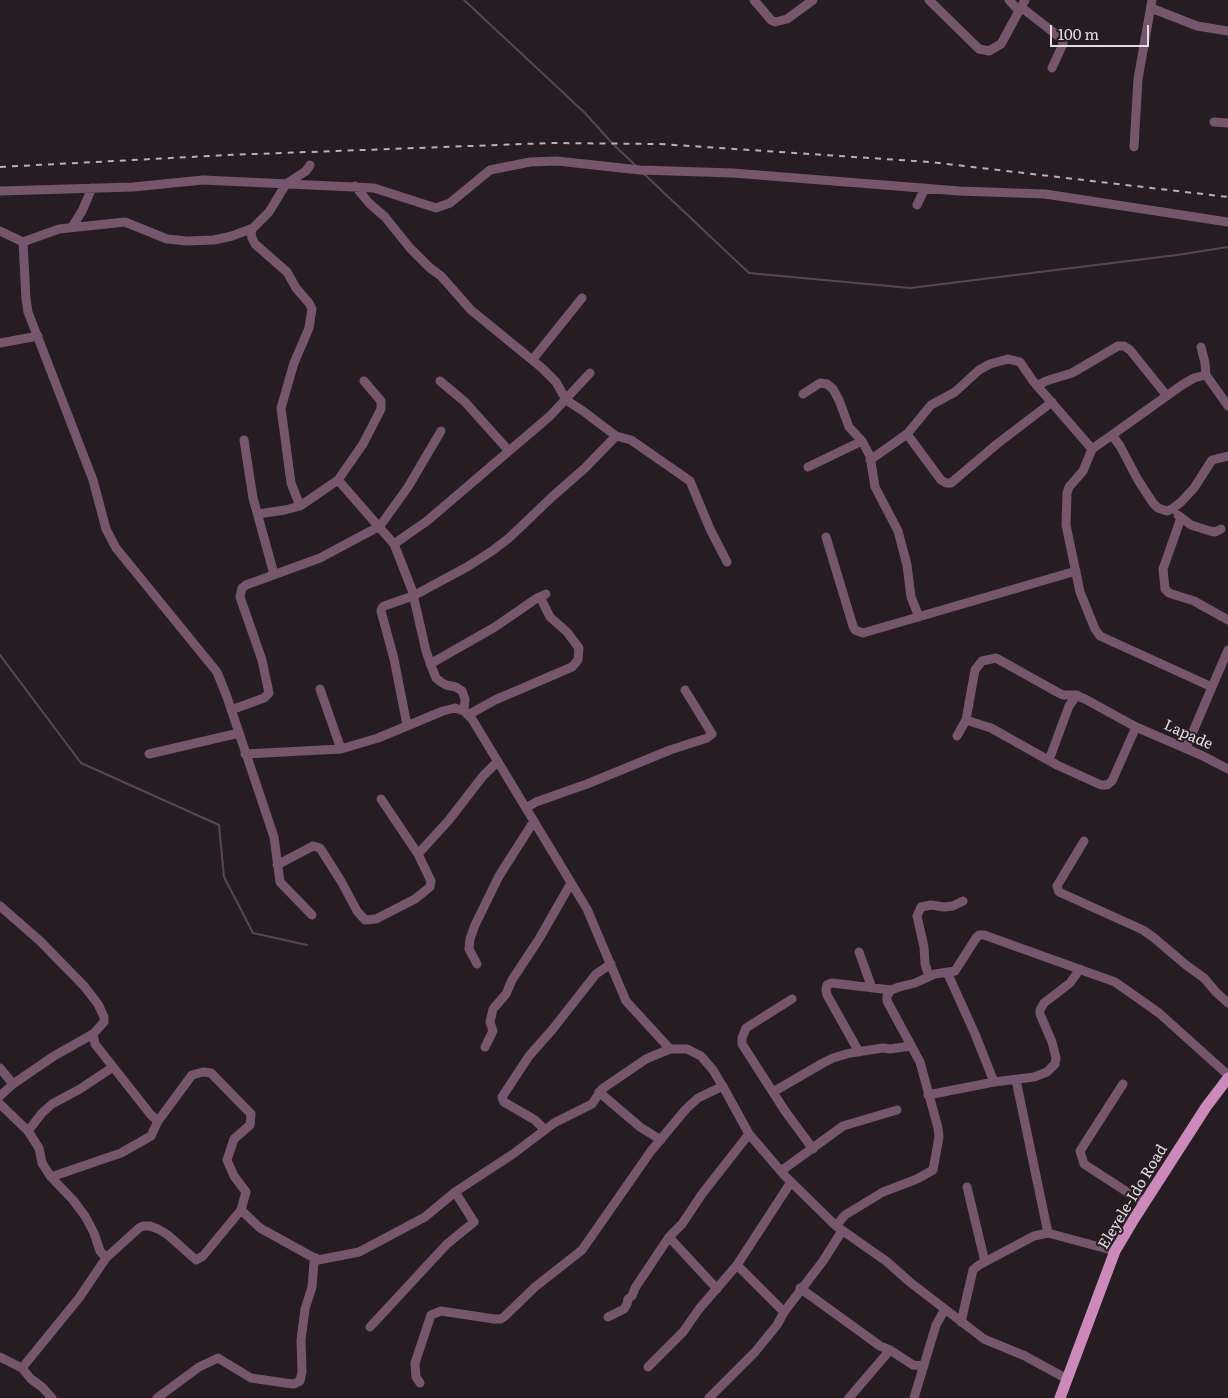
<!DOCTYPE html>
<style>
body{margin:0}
#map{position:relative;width:1228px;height:1398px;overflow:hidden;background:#261d23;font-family:Literata,serif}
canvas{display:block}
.scale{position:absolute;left:1050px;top:25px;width:99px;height:22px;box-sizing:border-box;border:2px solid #e3dce0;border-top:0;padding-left:6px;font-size:15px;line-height:18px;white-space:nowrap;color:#e3dce0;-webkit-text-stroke:4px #261d23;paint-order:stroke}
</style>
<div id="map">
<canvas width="1228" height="1398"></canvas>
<div class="scale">100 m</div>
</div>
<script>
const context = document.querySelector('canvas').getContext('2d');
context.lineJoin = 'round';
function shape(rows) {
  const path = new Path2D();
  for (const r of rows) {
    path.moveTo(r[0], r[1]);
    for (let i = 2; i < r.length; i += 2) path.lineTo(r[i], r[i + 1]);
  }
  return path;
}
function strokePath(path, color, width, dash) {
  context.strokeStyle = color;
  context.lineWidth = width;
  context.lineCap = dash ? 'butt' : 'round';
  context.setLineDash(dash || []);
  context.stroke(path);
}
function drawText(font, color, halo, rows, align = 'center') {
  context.font = font + ' Literata,serif';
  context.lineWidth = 4;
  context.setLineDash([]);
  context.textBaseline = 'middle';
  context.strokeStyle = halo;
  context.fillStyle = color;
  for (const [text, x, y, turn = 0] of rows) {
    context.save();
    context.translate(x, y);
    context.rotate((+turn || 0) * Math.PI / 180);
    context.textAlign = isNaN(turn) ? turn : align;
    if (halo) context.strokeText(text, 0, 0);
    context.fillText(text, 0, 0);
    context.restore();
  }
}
const stream = shape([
 [464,0,585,113,612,143,636,166],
 [643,173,749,273,910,288,1177,255,1228,247],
 [0,655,81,763,219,825,224,877,253,933,307,945]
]);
const minor = shape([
 [754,0,771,20,775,22,787,19,813,0],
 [929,0,979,49,989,51,1001,44,1025,0],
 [1009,0,1019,11],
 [1021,7,1062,39,1063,44,1052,68],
 [1151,8,1197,26,1228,31],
 [1214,122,1228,123],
 [1134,147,1138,79,1152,0],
 [310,165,306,171,286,184,269,212,253,228,251,232,252,238,255,244,287,272,296,288,309,303,312,309,309,328,294,363,281,408,291,483,300,506,338,480,363,444,381,409,381,401,364,381],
 [355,186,369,203,385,217,410,248,430,268,441,276,471,310,542,368,556,382,566,400,583,411,616,436,631,440,690,481,710,529,727,562],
 [0,191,133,187,203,180,374,188,436,208,450,203,490,170,530,162,557,161,640,170,733,173,959,191,1045,194,1228,222],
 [917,205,925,188],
 [72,227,82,211,92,188],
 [253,228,232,236,214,240,187,241,167,239,125,222,59,229,23,242,26,299,28,312,93,480,106,529,116,548,217,672,227,697,274,837,280,882,312,915],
 [0,231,23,242],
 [0,343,38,336],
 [1201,347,1205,363,1206,375,1228,406],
 [533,359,582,298],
 [440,381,465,402,509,451],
 [1037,386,1046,381,1072,373,1118,346,1124,346,1130,350,1167,396],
 [803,394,820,383,827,384,833,389,839,400,849,427,862,441,870,456,875,487,898,531,907,565,911,597,919,617],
 [907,434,941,480,946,483,951,483,997,444,1052,402],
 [1112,435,1182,385,1194,378,1206,375],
 [244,440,253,498,274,574],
 [870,460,907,434,931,405,955,392,979,370,990,364,1008,359,1020,362,1033,381,1092,449],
 [808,467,862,441],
 [338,480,394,544,412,590,426,651,432,668,436,678,441,682,446,685,456,687,462,691,465,699,464,711],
 [258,514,285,510,300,506],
 [1178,515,1191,525,1210,531,1215,532,1221,529],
 [1181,518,1163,569,1165,589,1169,593,1194,601,1228,620],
 [826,537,853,626,855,630,863,633,1076,571],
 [394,544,427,521,550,416,590,373],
 [430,664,495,627,537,598,546,594],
 [1212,687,1228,650],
 [320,689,341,749],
 [231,710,264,698,269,693,262,660,240,597,242,588,246,585,320,558,380,526,408,487,441,431],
 [468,715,495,700,572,667,578,660,579,648,567,632,550,617,540,597],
 [966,720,991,728,1057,765,1101,785,1107,785,1112,781,1136,727],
 [407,725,394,659,381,611,382,608,384,606,413,596,467,567,492,551,509,538,553,496,585,468,616,436],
 [957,736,966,720,975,670,982,661,996,658,1057,692,1063,695,1075,695,1085,699,1136,727,1201,755,1228,769],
 [1186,748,1212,687,1100,636,1095,629,1080,592,1066,525,1067,493,1069,487,1083,471,1092,449,1112,435,1120,446,1138,480,1153,503,1158,508,1167,511,1172,509,1181,502,1194,488,1212,460,1228,456],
 [149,754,239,733],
 [245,754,341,749,378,738,443,711,455,708,464,711,472,719,587,909,626,1001,670,1049],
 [1049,760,1069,706,1077,695],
 [526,808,536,802,587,784,670,750,707,738,712,734,685,690],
 [1084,841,1057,886,1059,892,1143,930,1153,937,1186,965,1204,978,1216,992,1228,1003],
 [418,854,449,820,483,776,497,762],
 [277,865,313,846,320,848,341,881,357,911,365,920,376,919,415,899,430,887,431,881,418,854,381,799],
 [0,906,40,941,84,986,98,1004,104,1017,104,1022,93,1034,95,1044,151,1115,158,1121,192,1075,203,1072,211,1073,251,1114,250,1125,234,1139,227,1160,234,1176,246,1192,241,1210,260,1228,318,1260,359,1252,425,1217,455,1192,513,1154,554,1123,592,1104,602,1089,646,1059,670,1049,687,1049,701,1056,713,1070,726,1092,749,1134,785,1176,836,1226,886,1261,911,1283,984,1339,1025,1356,1067,1379],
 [859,952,872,988],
 [477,964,469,949,470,939,475,925,499,876,534,821],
 [947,972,975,1034,994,1082],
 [929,976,925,964,924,947,917,916,921,907,931,905,944,907,953,906,963,901],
 [792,999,746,1028,742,1038,742,1044,785,1111,813,1149],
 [485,1047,493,1031,490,1022,493,1009,506,994,512,980,539,939,571,883],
 [859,1052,827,995,826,990,827,985,832,983,891,990],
 [0,1068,13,1084],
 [1016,1080,1048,1233],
 [1123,1084,1080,1151,1084,1164,1144,1203],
 [599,1092,640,1127,661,1140],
 [773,1092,823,1063,833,1058,850,1053,883,1048,890,1049,911,1046],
 [928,1095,994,1082,1034,1077,1047,1072,1055,1064,1056,1058,1052,1042,1040,1014,1040,1010,1044,1003,1070,983,1080,969],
 [0,1096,13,1084,54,1056,93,1034],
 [0,1104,28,1131,39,1148,42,1163,51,1177,73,1200,85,1216,94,1233,100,1251,106,1258],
 [545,1130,535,1120,504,1102,502,1097,529,1056,552,1030,596,974,611,964],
 [28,1131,42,1113,52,1104,80,1089,113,1067],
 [781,1171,843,1126,897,1110],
 [51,1177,121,1153,151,1136,158,1121],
 [967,1187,985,1262],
 [836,1226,845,1215,883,1192,917,1179,933,1170,939,1137,938,1128,920,1062,887,1001,887,996,891,990,899,987,915,983,935,974,955,971,976,938,979,935,984,935,1115,982,1159,1013,1228,1075],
 [669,1237,717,1289],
 [737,1265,784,1312],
 [800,1288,880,1346,890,1350,913,1365,924,1366],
 [608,1317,624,1309,627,1304,628,1299,632,1296,635,1288,669,1237,682,1224,702,1194,749,1134],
 [961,1322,973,1270,979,1265,1034,1236,1048,1233,1115,1251],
 [370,1327,447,1244,474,1222,455,1192],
 [0,1357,22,1368,31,1379,42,1387,52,1398],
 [648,1367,683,1332,699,1309,737,1265,791,1182],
 [22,1368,79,1298,106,1258,139,1228,143,1226,150,1226,158,1229,168,1235,196,1260,203,1256,241,1210],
 [420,1383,416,1377,415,1363,431,1315,441,1311,494,1319,501,1319,505,1316,535,1287,582,1250,651,1151,686,1109,698,1098,723,1086],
 [157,1398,199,1367,218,1358,251,1378,285,1383,294,1384,300,1381,302,1372,301,1340,305,1309,312,1287,314,1263,316,1258],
 [709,1398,755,1352,777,1325,784,1312,823,1261,842,1231],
 [849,1398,890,1350],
 [914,1398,936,1325,945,1309]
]);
const major = shape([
 [1060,1398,1115,1251,1134,1219,1206,1107,1228,1078]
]);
const rail = shape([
 [0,167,228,155,551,143,660,144,930,162,1228,197]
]);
const streetNames = [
 ["Lapade",1188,735,24],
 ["Eleyele-Ido Road",1133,1197,-59]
];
strokePath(stream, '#5c4356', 2);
strokePath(minor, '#75566c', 9);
strokePath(major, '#cb8ab9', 11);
strokePath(rail, '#b8b1b5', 2, [6, 6]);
drawText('15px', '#e3dce0', '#261d23', streetNames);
</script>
